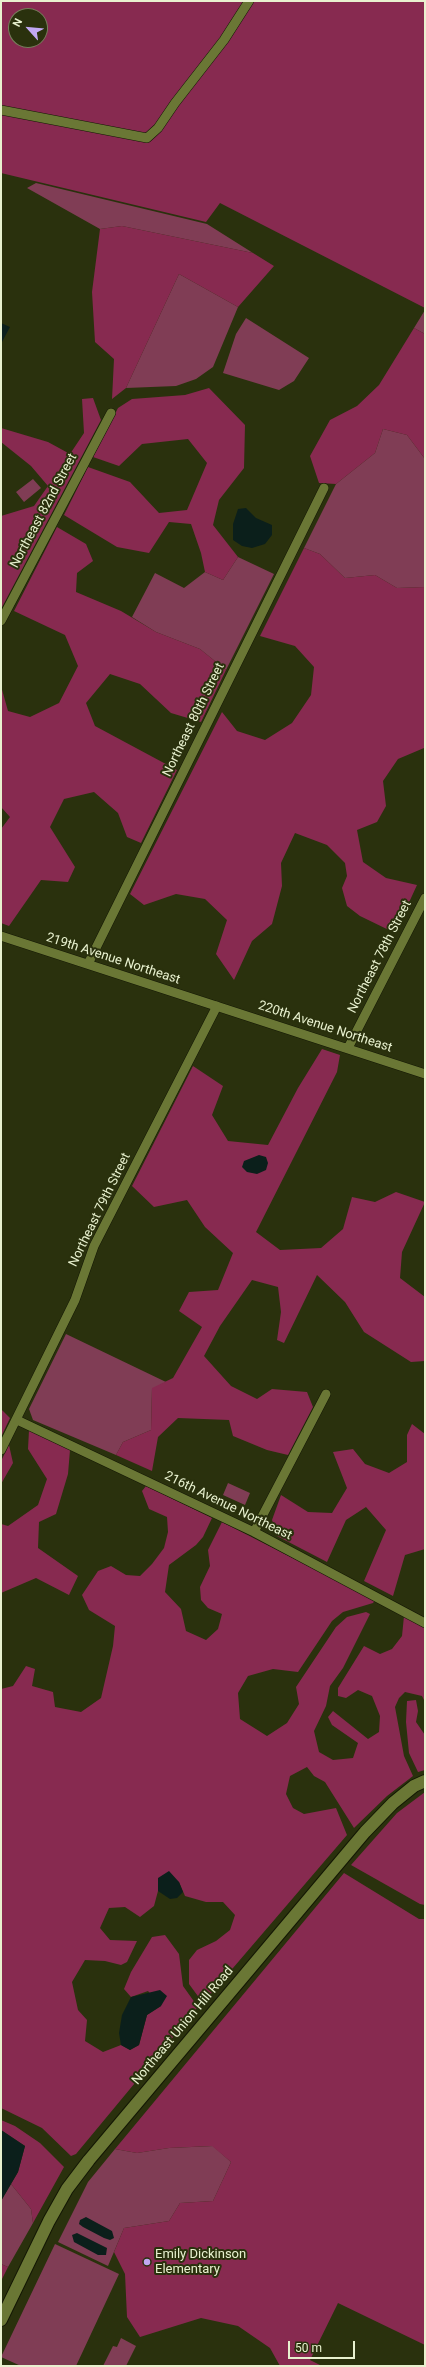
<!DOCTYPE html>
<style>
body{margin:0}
#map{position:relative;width:426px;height:2367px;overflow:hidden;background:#2a310d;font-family:Roboto,sans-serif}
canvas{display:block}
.frame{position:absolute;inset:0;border:2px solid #e8f1cf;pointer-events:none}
.north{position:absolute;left:8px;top:8px;width:40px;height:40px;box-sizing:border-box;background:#2a310d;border:1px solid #767e5b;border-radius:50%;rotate:297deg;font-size:11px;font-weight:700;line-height:16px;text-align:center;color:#e8f1cf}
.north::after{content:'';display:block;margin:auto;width:14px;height:18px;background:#c1a8f3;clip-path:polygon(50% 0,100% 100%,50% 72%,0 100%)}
.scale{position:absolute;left:288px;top:2341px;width:67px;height:18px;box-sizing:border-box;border:2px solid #e8f1cf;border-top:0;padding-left:5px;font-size:12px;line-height:14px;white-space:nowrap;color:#e8f1cf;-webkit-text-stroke:3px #2a310d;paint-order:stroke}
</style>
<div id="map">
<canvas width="426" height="2367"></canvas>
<div class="frame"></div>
<div class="north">N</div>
<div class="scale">50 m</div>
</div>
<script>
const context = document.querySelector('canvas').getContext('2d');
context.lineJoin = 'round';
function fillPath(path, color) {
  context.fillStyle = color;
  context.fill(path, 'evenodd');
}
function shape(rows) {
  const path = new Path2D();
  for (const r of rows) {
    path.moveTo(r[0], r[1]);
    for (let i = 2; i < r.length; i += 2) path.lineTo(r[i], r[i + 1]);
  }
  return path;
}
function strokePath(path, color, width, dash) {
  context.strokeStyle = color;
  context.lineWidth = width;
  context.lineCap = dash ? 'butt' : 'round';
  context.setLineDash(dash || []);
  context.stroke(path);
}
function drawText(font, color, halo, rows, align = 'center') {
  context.font = font + ' Roboto,sans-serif';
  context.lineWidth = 4;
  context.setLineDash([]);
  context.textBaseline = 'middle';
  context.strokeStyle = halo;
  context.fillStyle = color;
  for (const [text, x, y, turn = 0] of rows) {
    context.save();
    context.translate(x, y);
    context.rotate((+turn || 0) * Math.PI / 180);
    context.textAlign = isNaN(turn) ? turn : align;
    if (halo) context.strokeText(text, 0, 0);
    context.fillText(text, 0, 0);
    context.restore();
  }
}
const green = shape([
 [36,183,207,224,253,253,122,226,100,229,27,188],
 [179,274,238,307,213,367,196,379,176,386,126,388],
 [425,310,425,334,414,328],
 [246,318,309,358,294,381,279,390,223,373,236,334],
 [383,429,407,435,425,459,425,587,397,588,375,575,345,578,320,554,304,548,336,484,375,453],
 [33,479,41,488,24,502,16,492],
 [238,557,274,574,226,670,200,649,156,632,132,617,155,573,184,588,205,572,223,580],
 [66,1334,166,1382,152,1389,151,1430,123,1442,116,1455,33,1420,29,1409],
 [228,1483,250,1493,245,1505,223,1495],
 [213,2146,231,2162,213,2201,180,2203,169,2221,124,2228,108,2266,58,2242,88,2182,115,2149,137,2153,169,2148],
 [11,2184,31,2209,33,2223,8,2267,1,2264,1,2201],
 [55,2244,119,2274,76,2366,21,2366,1,2357],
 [121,2338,136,2346,126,2366,103,2366,113,2346,117,2347]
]);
const forest = shape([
 [1,1,425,1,425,308,220,203,206,222,1,173],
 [16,16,40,16,40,40,16,40],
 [122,226,253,253,274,266,238,307,179,274,126,388,112,399,114,359,95,342,92,292,100,229],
 [414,328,425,334,425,459,407,435,383,429,375,453,336,484,319,483,310,456,330,420,357,406,379,385],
 [209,388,245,425,244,468,219,500,213,525,238,557,223,580,205,572,201,553,191,524,169,522,149,553,117,547,64,515,88,467,130,482,159,513,187,510,207,463,188,439,142,444,119,466,93,457,118,408,132,399,185,395],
 [93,398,101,420,1,609,1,516,34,506,48,486,31,466,1,442,1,428,48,442,70,454,84,433,82,399],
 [57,527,86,544,93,561,77,573,76,592,121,611,156,632,200,649,226,670,201,722,171,713,140,684,110,674,86,703,95,726,177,770,141,843,127,837,118,813,94,792,64,799,50,827,75,867,68,882,41,880,9,926,1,923,1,829,10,817,1,807,1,686,8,711,30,717,59,703,78,666,65,635,14,611],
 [304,548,320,554,345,578,375,575,397,588,425,587,424,748,398,759,383,781,386,806,377,822,357,830,363,862,386,878,417,885,395,933,360,916,347,906,342,888,347,876,345,863,327,845,295,833,281,863,282,886,272,924,252,941,234,980,216,954,227,920,205,899,176,894,144,905,130,894,222,712,237,731,265,740,292,723,311,695,314,667,295,646,260,636],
 [322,1049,340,1055,337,1072,256,1232,280,1250,321,1248,343,1229,352,1197,375,1202,396,1192,425,1202,402,1252,400,1278,425,1297,425,1361,411,1362,364,1332,345,1302,317,1275,284,1343,277,1340,281,1312,278,1287,252,1280,220,1326,204,1356,231,1386,257,1399,272,1389,307,1392,313,1407,288,1455,267,1450,233,1436,229,1420,178,1418,158,1437,152,1471,116,1455,123,1442,151,1430,152,1388,173,1378,202,1327,179,1311,189,1292,218,1290,233,1253,205,1227,187,1200,154,1207,132,1186,193,1066,223,1086,212,1115,228,1141,268,1145,298,1088],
 [1,1409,10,1418,1,1437],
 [412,1424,425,1434,425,1549,405,1555,393,1596,364,1581,386,1530,366,1507,346,1520,327,1562,277,1536,272,1520,281,1495,308,1512,332,1513,347,1488,333,1452,353,1449,365,1464,389,1473,407,1462,407,1435],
 [29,1430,70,1450,68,1474,56,1514,39,1522,38,1548,78,1576,69,1595,36,1578,1,1593,1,1524,8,1526,38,1505,47,1479,28,1449],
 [9,1445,13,1463,1,1484,1,1461],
 [146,1486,212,1518,203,1537,196,1545,169,1565,165,1592,181,1609,186,1631,206,1640,218,1629,222,1614,208,1608,201,1600,200,1587,210,1566,208,1550,222,1522,375,1600,373,1603,343,1612,332,1621,298,1672,273,1669,248,1676,238,1693,240,1719,267,1736,287,1723,299,1704,296,1687,336,1627,347,1617,366,1612,370,1614,343,1668,330,1686,326,1706,314,1731,319,1752,333,1760,353,1758,358,1743,332,1725,328,1717,333,1711,368,1739,379,1732,380,1716,372,1696,358,1690,346,1698,338,1696,338,1688,364,1646,380,1654,392,1649,402,1636,404,1616,425,1628,425,1702,422,1696,405,1692,399,1698,395,1707,404,1756,413,1776,387,1796,354,1828,325,1782,314,1776,307,1767,290,1776,286,1794,293,1808,304,1814,336,1808,347,1835,203,2003,189,1984,189,1960,197,1950,216,1941,230,1930,235,1915,223,1902,206,1902,185,1896,179,1882,158,1878,158,1891,154,1906,140,1917,125,1907,109,1908,100,1928,110,1940,137,1941,127,1962,121,1965,105,1961,85,1960,72,1982,78,2010,87,2020,85,2041,103,2052,121,2045,130,2050,139,2045,147,2015,161,2006,148,1991,131,1997,124,1989,131,1972,152,1937,165,1935,179,1954,183,1986,198,2007,76,2154,71,2156,42,2128,1,2108,1,1689,13,1686,26,1666,35,1669,32,1686,53,1692,55,1707,81,1712,101,1698,113,1646,115,1626,89,1610,82,1595,98,1571,111,1566,126,1575,140,1576,152,1564,164,1548,168,1532,167,1517,149,1509,142,1491],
 [416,1700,418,1711,416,1722,425,1735,425,1770,418,1772,409,1753,406,1722,407,1701],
 [425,1792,425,1905,420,1904,351,1865,397,1813],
 [344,1873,419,1919,425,1919,425,2345,338,2303,310,2360,322,2366,280,2366,270,2348,238,2326,201,2318,140,2337,127,2317,125,2274,114,2252,124,2228,169,2221,180,2203,213,2201,231,2162,212,2146,169,2148,137,2153,115,2149],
 [1,2120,15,2126,40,2143,64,2167,33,2223,31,2209,11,2184,18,2172,25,2146,1,2130],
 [1,2264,8,2267,1,2281]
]);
const water = shape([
 [1,323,10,327,2,342,1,341],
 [246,508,256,518,272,525,272,535,265,544,252,548,242,546,233,540,233,524,238,509],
 [259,1155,266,1157,268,1163,266,1170,257,1174,247,1172,242,1167,244,1161],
 [169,1871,179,1882,183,1892,177,1898,170,1899,158,1891,158,1878],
 [160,1990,167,1996,161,2006,147,2015,139,2045,130,2050,121,2045,119,2033,122,2015,131,1997],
 [1,2130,25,2146,18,2172,1,2201],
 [86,2217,112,2231,114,2238,110,2240,104,2238,83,2227,79,2224,80,2220],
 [77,2233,107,2248,106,2255,98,2255,74,2242,72,2235]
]);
const street = shape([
 [1,110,147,138,158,128,175,103,224,40,249,1],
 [1,621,111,413],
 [1,936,425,1074],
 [88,964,324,488],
 [348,1048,425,898],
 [17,1420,254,1532,425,1623],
 [1,1450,75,1300,94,1246,217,1006],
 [254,1532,326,1394]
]);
const secondary = shape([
 [1,2320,49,2221,67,2189,89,2160,365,1832,393,1803,414,1786,425,1781]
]);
const markers = [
 [147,2262,4,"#c1a8f3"]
];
const streetNames = [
 ["Northeast 82nd Street",44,511,-62],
 ["Northeast 80th Street",194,720,-64],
 ["Northeast 78th Street",380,957,-63],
 ["219th Avenue Northeast",113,959,18],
 ["220th Avenue Northeast",325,1027,18],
 ["Northeast 79th Street",100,1210,-64],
 ["216th Avenue Northeast",228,1506,26],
 ["Northeast Union Hill Road",183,2026,-50]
];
const poiNames = [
 ["Emily Dickinson",155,2255],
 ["Elementary",155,2270]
];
fillPath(green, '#803d55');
fillPath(forest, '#872a50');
fillPath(water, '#0b1f1b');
strokePath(street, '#131704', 10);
strokePath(secondary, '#131704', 14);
strokePath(street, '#6a7735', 9);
strokePath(secondary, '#6a7735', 12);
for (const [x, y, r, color] of markers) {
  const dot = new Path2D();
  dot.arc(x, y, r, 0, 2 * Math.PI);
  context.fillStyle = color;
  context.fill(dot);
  strokePath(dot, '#2a310d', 1.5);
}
drawText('13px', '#e8f1cf', '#2a310d', streetNames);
drawText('13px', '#e8f1cf', '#2a310d', poiNames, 'left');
</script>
